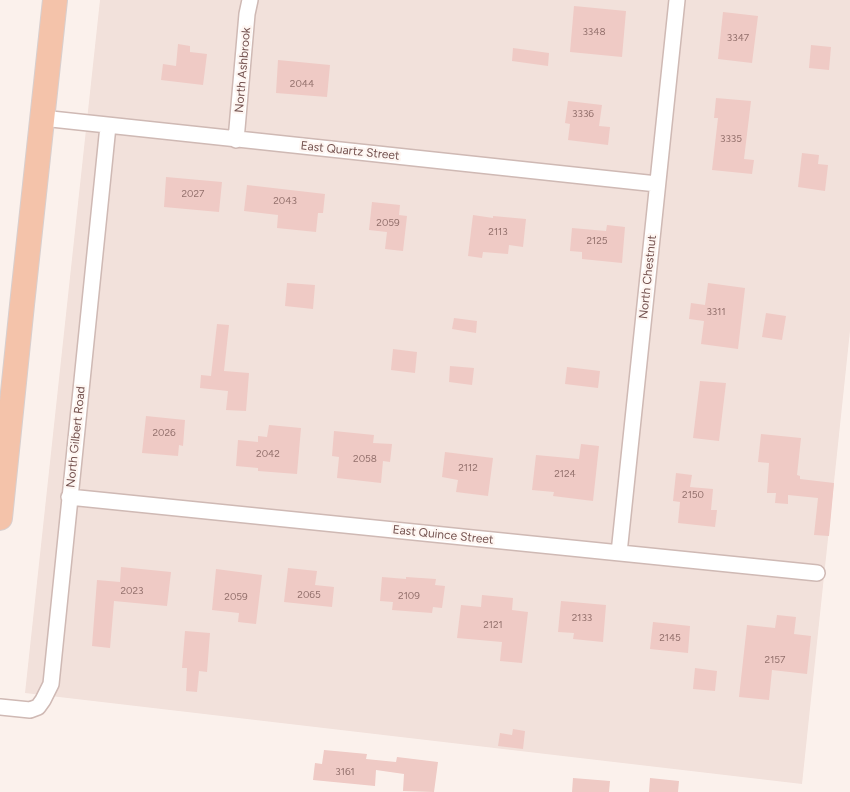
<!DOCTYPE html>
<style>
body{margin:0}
canvas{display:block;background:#fbf1ec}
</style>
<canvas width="850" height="792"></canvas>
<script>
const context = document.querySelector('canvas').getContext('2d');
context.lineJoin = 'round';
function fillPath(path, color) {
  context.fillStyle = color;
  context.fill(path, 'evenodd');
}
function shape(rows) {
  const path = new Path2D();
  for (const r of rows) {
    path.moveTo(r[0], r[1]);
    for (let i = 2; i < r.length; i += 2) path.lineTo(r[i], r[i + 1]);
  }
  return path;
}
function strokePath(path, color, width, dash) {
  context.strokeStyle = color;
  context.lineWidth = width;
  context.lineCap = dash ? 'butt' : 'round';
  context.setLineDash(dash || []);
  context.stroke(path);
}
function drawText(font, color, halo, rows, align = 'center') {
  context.font = font + ' Figtree,sans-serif';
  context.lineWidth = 4.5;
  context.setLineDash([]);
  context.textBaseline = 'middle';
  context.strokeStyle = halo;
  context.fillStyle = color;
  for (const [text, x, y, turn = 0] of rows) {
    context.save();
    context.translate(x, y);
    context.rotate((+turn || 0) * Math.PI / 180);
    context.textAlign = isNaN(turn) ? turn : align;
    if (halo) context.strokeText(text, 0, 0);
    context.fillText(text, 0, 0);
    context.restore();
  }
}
const residential = shape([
 [100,0,850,0,850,331,802,784,25,693]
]);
const building = shape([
 [574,6,626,11,622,57,570,52],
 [723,12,758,16,752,63,718,59],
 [178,44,190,46,190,52,207,54,203,85,161,80,163,64,176,66],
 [811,45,831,47,829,70,809,68],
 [513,48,549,53,548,66,512,61],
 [278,60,330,65,327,97,276,93],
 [716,98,751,101,744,159,754,160,752,174,712,170,718,118,714,118],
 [568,101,602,105,599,126,610,127,608,145,568,140,570,124,565,123],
 [802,153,819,155,818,164,828,165,825,191,798,187],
 [166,177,222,182,219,212,164,207],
 [247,185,325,194,323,213,318,213,316,232,277,228,278,215,244,211],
 [372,202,400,205,399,215,407,216,403,251,385,249,387,232,369,230],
 [473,215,493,218,493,216,526,219,523,247,509,245,508,254,483,252,482,258,468,256],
 [607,225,625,227,622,263,582,259,582,252,570,251,572,228,606,231],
 [287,283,315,285,313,309,285,306],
 [708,283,745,288,738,349,701,344,704,321,689,319,691,303,705,305],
 [766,313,786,316,782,340,762,337],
 [454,318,477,321,476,333,452,329],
 [217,324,229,325,224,371,249,373,246,411,226,410,228,391,200,388,201,375,211,376],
 [393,349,417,352,415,373,391,370],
 [450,366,474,368,472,385,449,382],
 [567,367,600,371,598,388,565,384],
 [700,381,726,383,719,441,693,438],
 [146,416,185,420,183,446,179,445,178,456,142,453],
 [269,425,301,428,297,474,258,471,258,468,236,466,238,440,258,442,258,436,267,437],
 [334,431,374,435,373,443,392,444,390,462,383,461,381,483,337,478,339,457,332,456],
 [761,434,801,438,797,475,800,476,800,479,834,483,829,536,814,535,818,498,788,495,788,504,775,503,776,493,767,493,769,463,758,462],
 [581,444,599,446,593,501,553,496,554,492,532,490,536,455,579,459],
 [445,452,493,458,488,496,456,492,458,480,442,477],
 [676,473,692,475,690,487,713,489,711,510,717,510,715,527,678,523,680,502,673,501],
 [121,567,171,572,167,606,114,601,110,648,92,646,97,580,120,582],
 [288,568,317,571,315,585,334,587,332,607,284,602],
 [216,569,262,575,256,624,238,622,239,613,212,610],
 [382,577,406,579,406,577,436,579,435,585,445,586,442,608,433,607,432,613,392,610,393,602,380,601],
 [482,595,513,598,512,610,528,612,522,663,500,661,502,642,457,638,461,605,481,607],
 [561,601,606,605,603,642,573,639,574,633,558,632],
 [777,615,796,617,794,634,811,636,807,674,772,670,769,700,739,697,747,625,775,628],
 [653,622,690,626,688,653,650,649],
 [185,631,210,633,207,672,199,671,197,692,186,691,187,668,182,668],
 [695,668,717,671,715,691,693,689],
 [513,729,525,731,523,749,498,746,500,733,512,735],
 [324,750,367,754,366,759,396,762,397,757,438,762,434,792,403,791,404,774,376,770,375,786,313,780,315,763,322,764],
 [573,778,610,781,609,792,572,792],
 [650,778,679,781,678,792,649,792]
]);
const street = shape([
 [42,118,657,184],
 [236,140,247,14,250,0],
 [69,497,817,573],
 [619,553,677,0],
 [0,707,30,710,38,707,43,700,51,684,108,126]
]);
const primary = shape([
 [0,518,22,305,55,0]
]);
const numberNames = [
 ["3348",594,32],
 ["3347",738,38],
 ["2044",302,84],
 ["3336",583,114],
 ["3335",731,139],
 ["2027",193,194],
 ["2043",285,201],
 ["2059",388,223],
 ["2113",498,232],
 ["2125",597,241],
 ["3311",716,312],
 ["2026",164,433],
 ["2042",268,454],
 ["2058",365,459],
 ["2112",468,468],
 ["2124",565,474],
 ["2150",693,495],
 ["2023",132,591],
 ["2065",309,595],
 ["2109",409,596],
 ["2059",236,597],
 ["2133",582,618],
 ["2121",493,625],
 ["2145",670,638],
 ["2157",775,660],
 ["3161",345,772]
];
const streetNames = [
 ["North Ashbrook",243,70,-85],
 ["East Quartz Street",350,151,6],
 ["North Chestnut",648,277,-84],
 ["North Gilbert Road",76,437,-84],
 ["East Quince Street",443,535,6]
];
fillPath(residential, '#f2e1db');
fillPath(building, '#efcac5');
strokePath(street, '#cfb9b4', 18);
strokePath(primary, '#d8cfce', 26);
strokePath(street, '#fff', 15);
strokePath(primary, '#f4c3aa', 24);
drawText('10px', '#94716d', null, numberNames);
drawText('12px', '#755350', '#fef6f2', streetNames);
</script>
